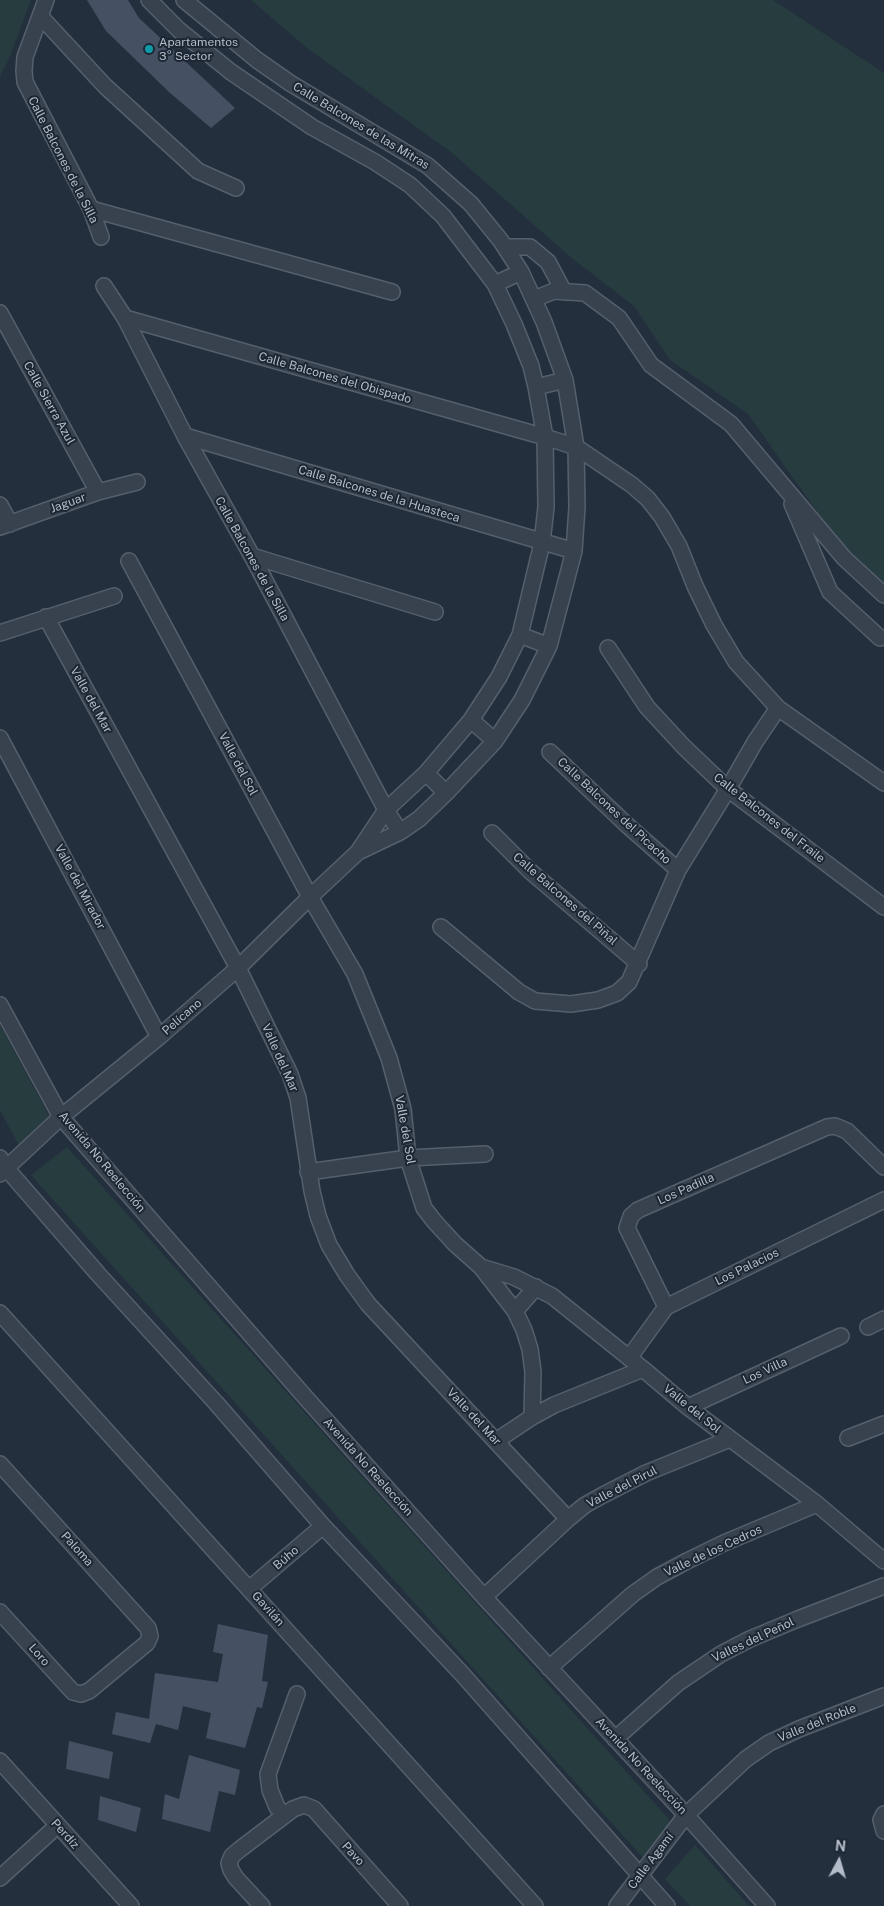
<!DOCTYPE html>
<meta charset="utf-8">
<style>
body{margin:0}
#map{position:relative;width:884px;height:1906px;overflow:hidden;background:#242f3e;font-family:"Public Sans",sans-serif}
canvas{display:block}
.north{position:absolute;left:814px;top:1836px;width:50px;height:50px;-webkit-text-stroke:4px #1d2633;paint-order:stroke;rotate:6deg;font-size:14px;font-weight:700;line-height:20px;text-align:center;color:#b4bcc9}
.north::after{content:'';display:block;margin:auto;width:18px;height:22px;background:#b4bcc9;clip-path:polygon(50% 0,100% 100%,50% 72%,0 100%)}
</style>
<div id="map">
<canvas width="884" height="1906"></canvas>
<div class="north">N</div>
</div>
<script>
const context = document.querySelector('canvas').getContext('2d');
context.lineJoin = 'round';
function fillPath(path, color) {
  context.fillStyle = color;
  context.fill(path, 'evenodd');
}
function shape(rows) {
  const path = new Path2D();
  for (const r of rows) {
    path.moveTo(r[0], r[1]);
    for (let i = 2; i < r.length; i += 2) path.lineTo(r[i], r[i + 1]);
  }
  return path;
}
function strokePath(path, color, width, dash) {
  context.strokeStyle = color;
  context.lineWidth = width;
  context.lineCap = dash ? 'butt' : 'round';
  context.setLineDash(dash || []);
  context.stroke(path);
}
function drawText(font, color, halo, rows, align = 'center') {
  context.font = font + ' "Public Sans",sans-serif';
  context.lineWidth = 4;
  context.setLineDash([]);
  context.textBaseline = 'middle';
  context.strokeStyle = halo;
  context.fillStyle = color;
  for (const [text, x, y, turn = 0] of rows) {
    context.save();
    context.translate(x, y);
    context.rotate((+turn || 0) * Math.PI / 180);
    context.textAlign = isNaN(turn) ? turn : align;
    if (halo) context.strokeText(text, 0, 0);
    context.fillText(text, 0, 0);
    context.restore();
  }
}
const green = shape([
 [0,0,31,0,10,56,0,77],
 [251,0,773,0,884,73,884,584,834,536,748,414,670,360,634,306,574,260,452,153,307,48],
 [0,1025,52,1121,20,1148,0,1110],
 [67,1147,675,1826,644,1859,31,1175],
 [695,1845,749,1906,690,1906,665,1879]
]);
const building = shape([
 [87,0,128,0,139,18,235,108,211,128,169,92,106,31],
 [218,1624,268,1635,262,1681,268,1682,262,1708,257,1707,245,1748,206,1738,211,1713,183,1706,178,1730,156,1724,150,1743,112,1734,116,1712,149,1719,155,1673,218,1682,223,1654,213,1652],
 [69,1741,113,1752,109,1779,66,1769],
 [189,1755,240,1770,235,1795,219,1791,210,1832,162,1819,165,1794,179,1799],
 [100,1796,141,1808,136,1832,98,1820]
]);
const minor = shape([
 [46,0,25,57,24,71,25,82,91,209,101,237],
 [184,0,257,60,290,83,428,166,471,204,501,241,521,272,544,322,565,380,576,447,577,507,574,551,549,646,522,700,495,741,446,793,419,819,400,832,358,852],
 [41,17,105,86,198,171,236,188],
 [91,209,392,292],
 [505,247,530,247,548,262,564,292],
 [495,284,521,272],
 [104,286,125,318,185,436,252,556,386,810,400,832],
 [534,299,554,291,585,293,619,318,651,365,731,424,844,558,884,595],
 [0,313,98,492],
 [125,318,545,437,576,447,632,485,648,499,662,517,679,546,695,586,714,625,736,662,778,708,884,783],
 [536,387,565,380],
 [185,436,574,551],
 [792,504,830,592,880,638],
 [0,505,10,524],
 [0,527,98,492,137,482],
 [252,556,435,612],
 [129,561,310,897,355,974,389,1058,403,1109,408,1158,424,1208,434,1221,455,1244,481,1267,514,1277,552,1296,643,1369,688,1407,817,1504,884,1561],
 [46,617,238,968,290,1074,298,1098,312,1191,318,1216,329,1245,347,1275,368,1304,568,1519],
 [0,633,114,596],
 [520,635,549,646],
 [608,648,647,707,684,747,728,789,884,907],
 [471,720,495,741],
 [0,738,159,1037],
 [550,752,627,825,678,870],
 [426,773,446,793],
 [492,833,530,871,639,964],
 [441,927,519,992,535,1001,571,1004,598,1000,617,993,629,982,678,870,728,789,755,742,778,708],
 [0,1005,61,1117,306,1398,484,1597,686,1815,767,1906],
 [0,1158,6,1168,98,1274,216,1403,323,1526,463,1675,667,1906],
 [308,1172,408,1158,485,1154],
 [0,1174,61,1117,159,1037,238,968,310,897,358,852,386,810,426,773,471,720,499,677,520,635,542,543,546,507,545,437,536,387,531,366,514,324,495,284,443,216,410,185,375,162,312,127,231,72,179,30,149,0],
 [481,1267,515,1311,524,1330,530,1349,533,1372,532,1417],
 [666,1307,627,1228,631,1216,638,1210,827,1127,835,1126,847,1131,884,1167],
 [515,1311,536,1287],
 [0,1313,535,1906],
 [868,1327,884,1319],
 [629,1358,666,1307,884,1200],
 [688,1407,841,1336],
 [848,1438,884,1424],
 [496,1441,532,1417,554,1405,643,1369],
 [0,1464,148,1628,150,1636,147,1643,89,1691,81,1694,73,1692,0,1612],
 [249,1589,323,1526],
 [484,1597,568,1519,585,1505,603,1495,646,1473,730,1439],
 [549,1668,633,1594,657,1577,687,1561,724,1543,817,1504],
 [615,1739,678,1683,721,1654,750,1639,798,1619,884,1586],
 [0,1761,131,1906],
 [884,1814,881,1820,884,1831],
 [284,1816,277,1807,270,1790,268,1774,297,1694],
 [0,1878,58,1825],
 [262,1906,236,1878,231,1870,229,1863,232,1856,239,1850,293,1809,304,1805,314,1809,400,1906],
 [617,1906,686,1815,746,1759,769,1743,799,1729,884,1696]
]);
const markers = [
 [149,49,5,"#0f9aa8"]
];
const poiNames = [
 ["Apartamentos",159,42],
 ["3° Sector",159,56]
];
const streetNames = [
 ["Calle Balcones de las Mitras",361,126,31],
 ["Calle Balcones de la Silla",63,160,63],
 ["Calle Balcones del Obispado",335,378,16],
 ["Calle Sierra Azul",49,403,61],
 ["Calle Balcones de la Huasteca",379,494,17],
 ["Jaguar",68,503,-20],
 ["Calle Balcones de la Silla",252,559,61],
 ["Valle del Mar",91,700,61],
 ["Valle del Sol",238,764,62],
 ["Calle Balcones del Picacho",614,811,43],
 ["Calle Balcones del Fraile",769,818,38],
 ["Valle del Mirador",80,887,62],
 ["Calle Balcones del Piñal",565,899,41],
 ["Pelícano",182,1017,-41],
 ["Valle del Mar",280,1058,66],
 ["Valle del Sol",405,1130,80],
 ["Avenida No Reelección",102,1162,50],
 ["Los Padilla",686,1189,-24],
 ["Los Palacios",747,1267,-26],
 ["Los Villa",765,1371,-25],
 ["Valle del Sol",692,1409,39],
 ["Valle del Mar",474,1417,47],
 ["Avenida No Reelección",368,1467,48],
 ["Valle del Pirul",622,1487,-27],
 ["Paloma",77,1549,48],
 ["Valle de los Cedros",713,1551,-25],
 ["Búho",286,1558,-41],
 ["Gavilán",268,1609,48],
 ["Valles del Peñol",753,1640,-25],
 ["Loro",39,1655,48],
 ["Valle del Roble",817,1723,-22],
 ["Avenida No Reelección",641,1766,47],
 ["Perdíz",65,1834,48],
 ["Pavo",353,1854,48],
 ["Calle Agamí",651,1861,-53]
];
fillPath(green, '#263c3f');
fillPath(building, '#455162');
strokePath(minor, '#565f6c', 18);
strokePath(minor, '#38414e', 15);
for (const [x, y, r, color] of markers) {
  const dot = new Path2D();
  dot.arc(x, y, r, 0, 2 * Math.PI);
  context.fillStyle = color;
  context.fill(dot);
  strokePath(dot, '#1d2633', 2);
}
drawText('12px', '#b4bcc9', '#1d2633', poiNames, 'left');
drawText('12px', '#b4bcc9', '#1d2633', streetNames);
</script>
